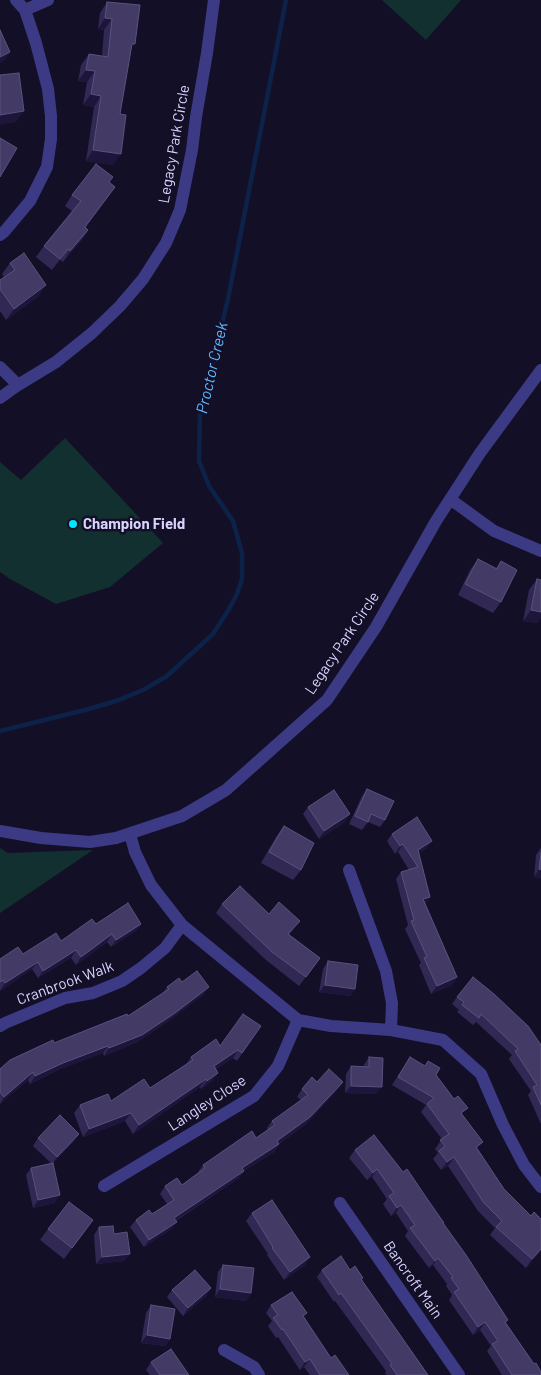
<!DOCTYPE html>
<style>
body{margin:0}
canvas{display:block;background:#130f26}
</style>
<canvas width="541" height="1375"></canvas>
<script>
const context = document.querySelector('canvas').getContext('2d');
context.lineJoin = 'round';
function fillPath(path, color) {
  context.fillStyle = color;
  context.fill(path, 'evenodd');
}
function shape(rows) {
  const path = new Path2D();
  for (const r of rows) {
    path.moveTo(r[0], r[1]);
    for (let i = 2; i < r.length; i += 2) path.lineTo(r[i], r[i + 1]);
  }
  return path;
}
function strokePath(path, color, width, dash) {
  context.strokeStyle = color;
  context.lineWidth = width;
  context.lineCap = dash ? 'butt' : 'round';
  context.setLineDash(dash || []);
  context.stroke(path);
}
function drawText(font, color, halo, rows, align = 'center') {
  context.font = font + ' Barlow,sans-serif';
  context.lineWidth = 5;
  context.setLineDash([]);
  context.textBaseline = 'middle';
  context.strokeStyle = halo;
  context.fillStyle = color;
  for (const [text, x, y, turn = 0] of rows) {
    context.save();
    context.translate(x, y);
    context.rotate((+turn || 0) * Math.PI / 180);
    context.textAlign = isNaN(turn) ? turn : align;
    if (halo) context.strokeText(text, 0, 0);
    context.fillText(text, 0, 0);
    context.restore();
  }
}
const green = shape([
 [382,0,461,0,426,40],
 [65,438,163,543,110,587,56,604,10,579,0,572,0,462,21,480],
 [0,848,8,853,93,850,0,913]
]);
const stream = shape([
 [0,731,89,709,119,700,145,689,167,676,213,634,229,609,237,594,242,579,242,553,233,521,209,486,199,461,200,414,228,299,286,0]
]);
const minor = shape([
 [25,10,48,0],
 [0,235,4,232,30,201,47,167,51,139,51,116,48,89,36,43,25,10,16,0],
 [0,367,18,385],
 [0,398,18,385,56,362,92,333,120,306,143,279,166,243,180,210,192,150,196,117,207,53,214,0],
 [450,499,494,531,541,551],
 [0,831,41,838,90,842,116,838,182,816,226,790,327,700,376,627,436,521,480,453,541,370],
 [130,834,135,852,151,885,182,925,298,1020,331,1026,391,1030,443,1040,481,1074,503,1125,524,1165,541,1187],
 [349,870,386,971,392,1003,391,1030],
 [0,1026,5,1023,65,998,93,993,122,981,141,968,165,948,182,925],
 [104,1186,254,1096,278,1066,298,1020],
 [340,1203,459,1375],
 [224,1350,254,1367,259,1375]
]);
const wall = shape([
 [107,2,131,50,120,114,113,165,86,161,94,107,83,105,87,82,78,81,81,65,89,54,102,56,104,30,98,29,100,13],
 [109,182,115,187,85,227,88,230,81,241,63,262,60,260,52,270,36,257,44,246,72,211,65,206,72,195],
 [10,263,39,296,6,320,0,311,0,280,4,277,2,274],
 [478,559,496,568,501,561,501,602,493,613,458,595,470,570],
 [537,579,541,580,541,618,537,623,523,621,529,590],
 [367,789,385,820,380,827,368,822,362,830,349,824,362,796],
 [308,807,345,822,319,839,303,814],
 [284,826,301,870,293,880,261,863,276,837],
 [392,834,427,848,419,853,430,897,425,904,457,977,452,985,431,994,419,965,421,963,405,929,408,925,396,879,401,872,409,870,398,852,395,854,387,841],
 [541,848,541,878,534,877,536,855],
 [222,904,269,914,293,930,289,935,320,958,299,986,266,960,216,913],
 [96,924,141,924,136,931,111,947,107,942,76,965,71,958,38,978,32,969,0,991,0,959,23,954,61,941],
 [328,961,355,989,350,996,319,992,323,969],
 [182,982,204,994,170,1020,137,1042,104,1056,103,1053,58,1070,30,1084,28,1080,0,1104,0,1069,54,1043,128,1016,162,994,167,987],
 [457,997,541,1045,541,1124,528,1095,531,1091,509,1059,512,1055,476,1022,473,1025,457,1012,459,1010,452,1004],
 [261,1026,237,1061,233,1058,216,1069,218,1073,212,1081,201,1089,200,1087,133,1134,125,1121,83,1137,74,1113,80,1105,111,1101,150,1088,186,1065,191,1057,220,1046],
 [369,1057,376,1094,345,1093,346,1074,351,1066,364,1067,364,1065],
 [410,1057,436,1075,463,1115,478,1149,541,1251,526,1268,490,1235,495,1228,478,1211,448,1166,441,1170,433,1159,438,1153,435,1149,442,1139,421,1112,426,1105,392,1085],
 [317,1082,343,1082,338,1089,305,1125,279,1144,274,1152,244,1171,239,1178,176,1221,171,1229,144,1247,130,1227,136,1220,152,1214,167,1204,160,1194,165,1186,182,1185,198,1173,198,1172,203,1165,256,1138,268,1130,267,1128,272,1121,301,1100,297,1097,302,1089],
 [79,1134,74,1141,53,1163,55,1203,33,1208,26,1175,31,1168,51,1163,33,1146,38,1138],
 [355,1150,443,1224,506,1323,541,1375,502,1375,487,1351,491,1346,480,1330,473,1335,449,1300,452,1295,446,1286,447,1284,433,1265,429,1268,405,1236,408,1231,396,1213,391,1216,383,1204,387,1199,372,1177,367,1180,349,1158],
 [252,1213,305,1265,284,1280,267,1255,268,1254,246,1221],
 [99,1227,114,1234,130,1254,124,1261,96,1264,94,1235],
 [48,1229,85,1231,64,1259,40,1240],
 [223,1265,251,1293,246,1301,215,1297,218,1272],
 [322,1270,350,1270,362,1280,428,1375,387,1375,385,1373,386,1371,335,1301,334,1302,317,1277],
 [211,1288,206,1296,183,1316,167,1297,172,1290],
 [151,1305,170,1339,165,1346,141,1343,146,1313],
 [271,1305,304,1317,331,1358,349,1375,310,1375,304,1367,300,1370,278,1337,276,1338,268,1326,272,1321,266,1313],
 [151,1362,189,1375,150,1375,146,1370]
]);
const shadedWall = shape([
 [105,18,112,19,104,30,98,29],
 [10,52,3,62,0,63,0,57],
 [86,70,95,71,87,82,78,81],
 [91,94,101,96,94,107,83,105],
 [24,111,16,122,0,125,0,115],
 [93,150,121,154,113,165,86,161],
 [88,230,81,241,63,262,70,251],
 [68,249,60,260,52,270,60,259],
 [46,285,39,296,6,320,14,309],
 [531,610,541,612,541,618,537,623,523,621],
 [350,814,345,822,319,839,324,831],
 [432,841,427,848,413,857,418,850],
 [403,844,398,852,395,854,400,846],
 [539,869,541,870,541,878,534,877],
 [430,897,425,904,423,899],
 [300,921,293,930,281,942,288,934],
 [141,924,136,931,111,947,116,940],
 [112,934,107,942,76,965,81,957],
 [76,950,71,958,38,978,43,971],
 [38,962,32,969,0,991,5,983],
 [457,977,452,985,431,994,437,986],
 [325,985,355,989,350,996,319,992],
 [209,987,204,994,170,1020,137,1042,104,1056,109,1048],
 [108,1046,103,1053,58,1070,30,1084,35,1076,63,1063],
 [238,1050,233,1058,208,1075,214,1066],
 [33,1072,28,1080,0,1104,4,1097],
 [218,1073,212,1081,201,1089,207,1081],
 [206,1079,200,1087,133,1134,139,1125],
 [343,1082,338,1089,305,1125,275,1147,279,1144,274,1152,244,1171,239,1178,169,1225,174,1218,242,1168,277,1141],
 [351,1086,382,1087,376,1094,345,1093],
 [131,1113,125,1121,83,1137,89,1129],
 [79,1134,74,1141,52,1164,57,1157],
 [483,1142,477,1150,476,1147],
 [454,1157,448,1166,441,1170,447,1162],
 [377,1169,372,1177,367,1180,373,1173],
 [60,1195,55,1203,33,1208,38,1200],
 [401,1205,396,1213,391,1216,397,1208],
 [177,1222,171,1229,144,1247,149,1240],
 [541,1249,541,1251,526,1268,532,1259],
 [130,1254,124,1261,96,1264,102,1257],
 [310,1257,305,1265,284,1280,290,1272],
 [438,1258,433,1265,429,1268,435,1261],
 [211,1288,206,1296,183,1316,188,1308],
 [220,1289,251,1293,246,1301,215,1297],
 [485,1322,480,1330,473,1335,478,1327],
 [147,1335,170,1339,165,1346,141,1343],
 [310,1359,304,1367,300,1370,305,1362]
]);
const building = shape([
 [107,2,140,5,135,44,132,44,120,114,126,115,121,154,93,150,101,96,91,94,95,71,86,70,89,54,108,57,112,19,105,18,107,2],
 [0,30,10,52,0,57,0,30],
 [19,73,24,111,0,115,0,75,19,73],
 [0,138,17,148,0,177,0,138],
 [96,164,113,177,109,182,115,187,85,227,88,230,70,251,68,249,60,259,44,246,81,201,72,195,96,164],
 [24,253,46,285,14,309,0,289,0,280,15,270,10,263,24,253],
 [478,559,497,569,501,561,517,570,501,602,465,584,478,559],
 [537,579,541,580,541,612,531,610,537,579],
 [367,789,394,801,385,820,371,814,368,822,355,816,367,789],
 [334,790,350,814,324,831,308,807,334,790],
 [417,817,432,841,418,850,430,897,423,899,457,977,437,986,424,958,427,957,411,921,414,920,401,872,418,867,403,844,400,846,392,834,417,817],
 [284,826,314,843,301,870,269,852,284,826],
 [541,853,541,870,539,869,541,853],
 [240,886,269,914,279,902,300,921,288,934,320,958,306,977,272,952,222,904,240,886],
 [128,903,141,924,116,940,112,934,81,957,76,950,43,971,38,962,5,983,3,980,0,982,0,959,18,947,23,954,56,933,61,941,92,919,96,924,128,903],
 [328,961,358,965,355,989,325,985,328,961],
 [197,971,209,987,175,1013,142,1035,109,1048,108,1046,63,1063,35,1076,33,1072,4,1097,0,1092,0,1069,10,1060,53,1040,54,1043,127,1014,128,1016,169,989,167,987,179,978,182,982,197,971],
 [473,977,494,994,528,1026,541,1045,541,1105,533,1087,537,1085,515,1051,518,1049,481,1014,479,1018,462,1005,464,1002,457,997,473,977],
 [243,1014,261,1026,242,1053,238,1050,214,1066,218,1073,207,1081,206,1079,139,1125,131,1113,89,1129,80,1105,108,1094,111,1101,144,1079,150,1088,193,1060,191,1057,216,1039,220,1046,243,1014],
 [369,1057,383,1058,382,1087,351,1086,351,1066,369,1067,369,1057],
 [410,1057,425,1066,428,1061,440,1068,436,1075,454,1099,458,1096,468,1108,461,1113,483,1142,476,1147,504,1189,531,1216,534,1212,541,1219,541,1249,532,1259,496,1227,502,1221,484,1203,454,1157,447,1162,439,1151,445,1146,440,1140,449,1134,427,1104,434,1098,398,1077,410,1057],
 [329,1069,343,1082,310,1117,277,1141,279,1144,242,1168,244,1171,174,1218,177,1222,149,1240,136,1220,149,1210,152,1214,174,1200,165,1186,177,1178,182,1185,205,1168,203,1165,252,1131,256,1138,275,1125,272,1121,308,1095,302,1089,312,1077,317,1082,329,1069],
 [60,1115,79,1134,57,1157,38,1138,60,1115],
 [374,1135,403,1172,407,1169,428,1200,444,1223,443,1223,466,1255,508,1320,505,1322,534,1364,536,1363,541,1372,541,1375,512,1375,492,1344,498,1341,485,1322,478,1327,454,1292,459,1289,451,1278,453,1277,438,1258,435,1261,410,1228,415,1225,401,1205,397,1208,389,1196,394,1193,377,1169,373,1173,355,1150,374,1135],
 [53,1163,60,1195,38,1200,31,1168,53,1163],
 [272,1200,310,1257,290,1272,272,1248,273,1247,252,1213,272,1200],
 [69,1202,93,1220,72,1248,48,1229,69,1202],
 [113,1226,114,1234,127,1232,130,1254,102,1257,99,1227,113,1226],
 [341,1256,350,1270,355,1266,363,1278,361,1279,428,1375,397,1375,390,1365,392,1364,341,1293,339,1295,322,1270,341,1256],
 [223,1265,254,1268,251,1293,220,1289,223,1265],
 [195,1270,211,1288,188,1308,172,1290,195,1270],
 [292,1292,307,1313,303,1316,331,1358,335,1355,349,1375,320,1375,310,1359,305,1362,283,1329,282,1330,273,1318,278,1315,271,1305,292,1292],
 [151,1305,175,1309,170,1339,147,1335,151,1305],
 [171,1349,189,1375,160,1375,151,1362,171,1349]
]);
const markers = [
 [73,524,5,"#00e5ff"]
];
const streetNames = [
 ["Legacy Park Circle",174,144,-80],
 ["Legacy Park Circle",342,643,-56],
 ["Cranbrook Walk",65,983,-20],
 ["Langley Close",207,1103,-33],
 ["Bancroft Main",413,1280,55]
];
const poiNames = [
 ["Champion Field",83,524]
];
const waterNames = [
 ["Proctor Creek",212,368,-77]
];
fillPath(green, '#12302f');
strokePath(stream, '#0c2248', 4.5);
strokePath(minor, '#3d3a85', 12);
fillPath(wall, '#312854');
fillPath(shadedWall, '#1d163a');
fillPath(building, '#433a66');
strokePath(building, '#5a527e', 1);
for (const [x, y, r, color] of markers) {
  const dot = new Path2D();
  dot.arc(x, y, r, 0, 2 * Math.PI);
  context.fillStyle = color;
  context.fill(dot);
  strokePath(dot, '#130f26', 2);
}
drawText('15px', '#d9d4ff', '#130f26', streetNames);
drawText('bold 15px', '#d9d4ff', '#130f26', poiNames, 'left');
drawText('italic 16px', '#62b6ff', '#130f26', waterNames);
</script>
